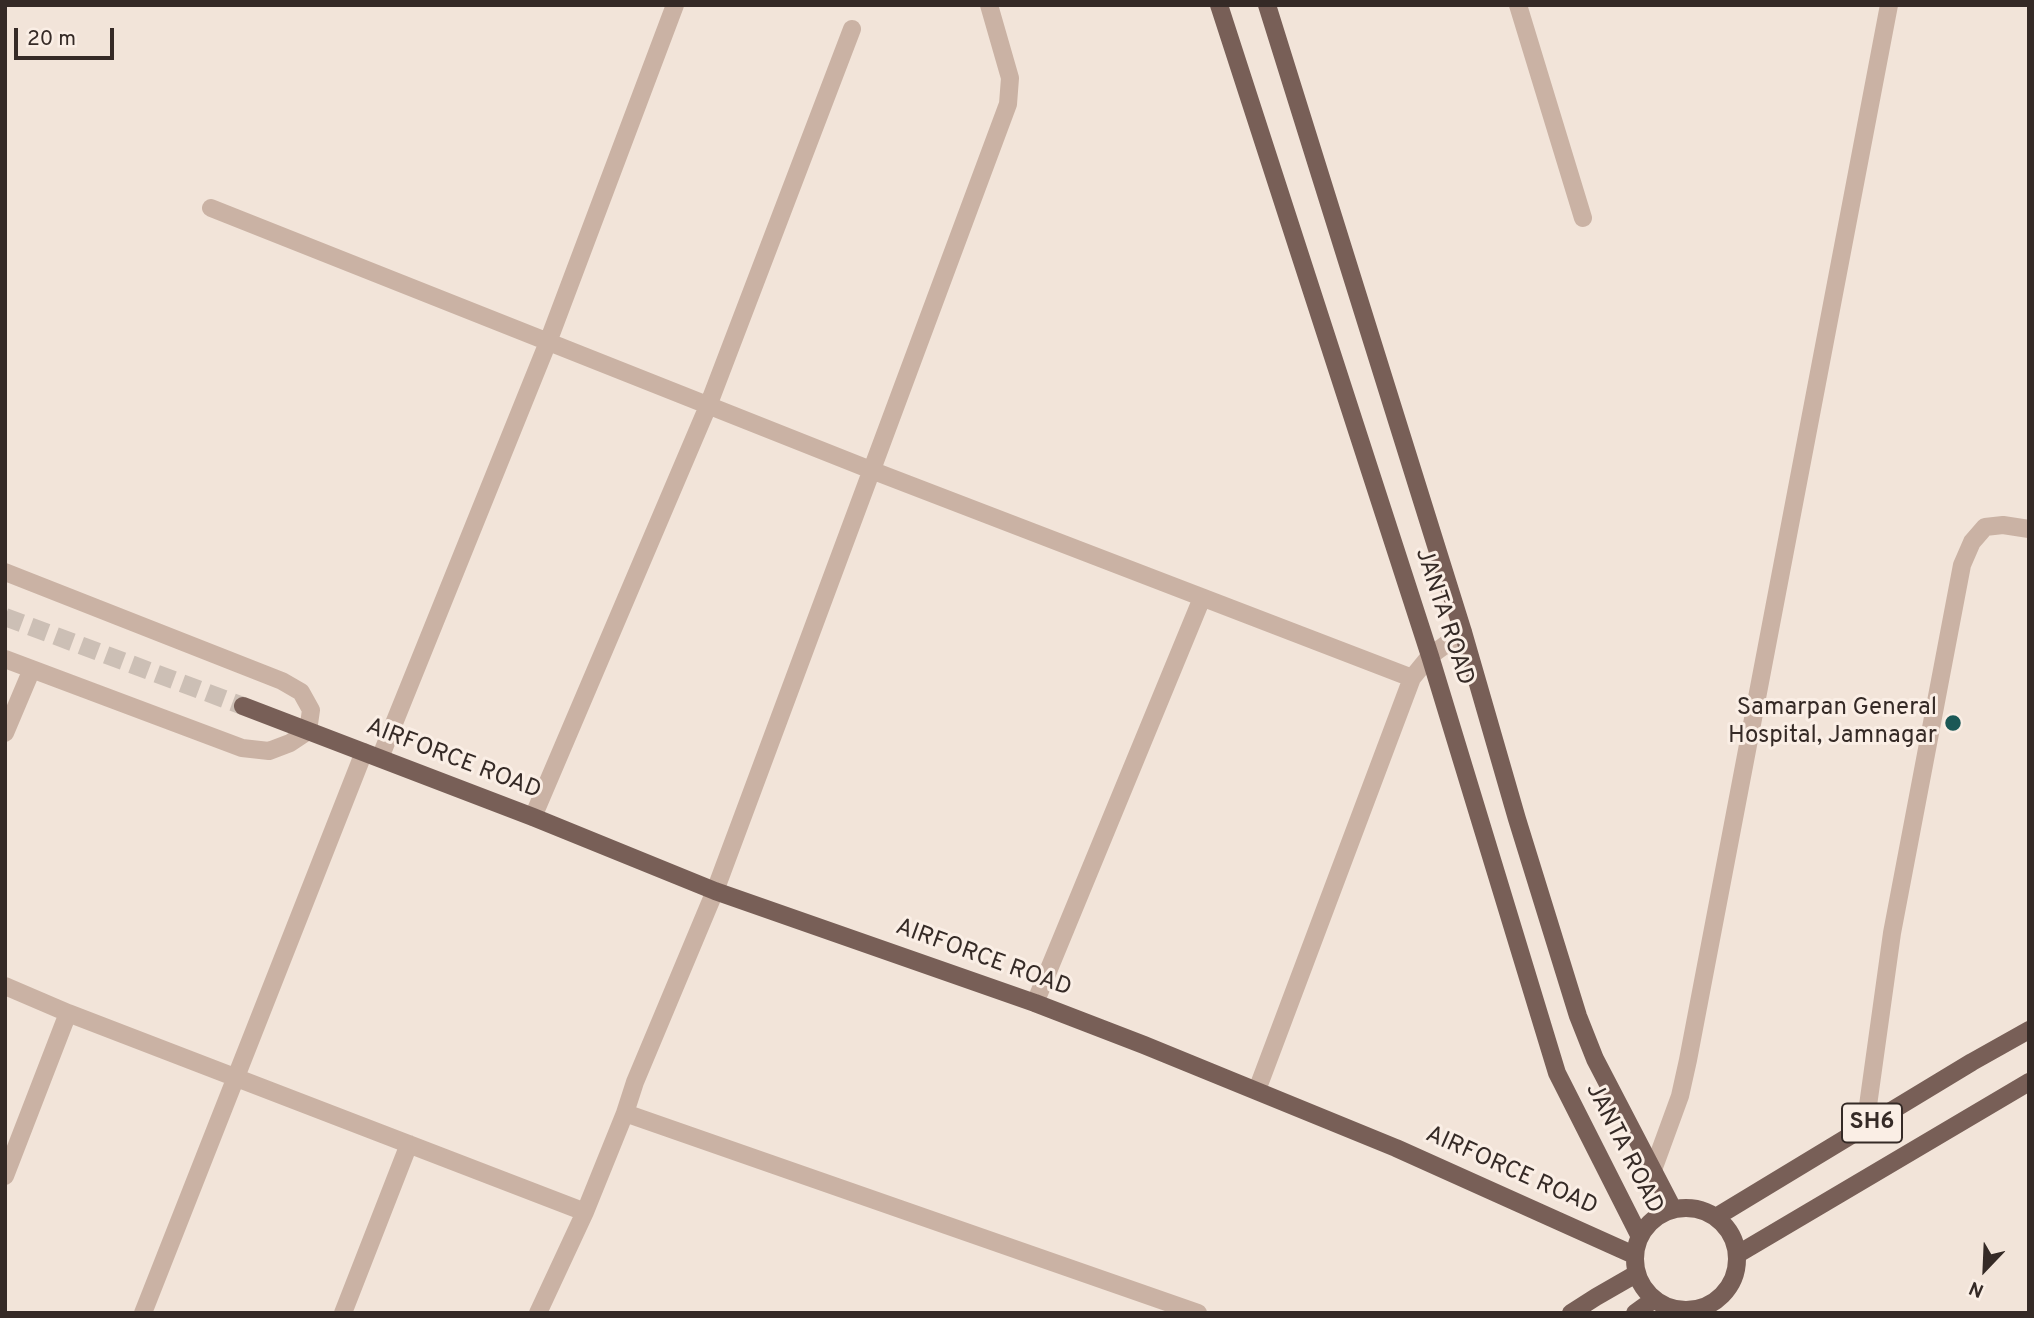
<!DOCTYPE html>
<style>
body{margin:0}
#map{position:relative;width:2034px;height:1318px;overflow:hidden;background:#f2e4d9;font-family:Overpass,sans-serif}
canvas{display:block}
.frame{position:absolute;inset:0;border:7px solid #352a26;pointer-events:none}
.north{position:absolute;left:1950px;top:1234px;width:70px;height:70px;-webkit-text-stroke:5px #faeee5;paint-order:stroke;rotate:203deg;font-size:19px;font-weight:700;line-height:28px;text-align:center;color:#352a26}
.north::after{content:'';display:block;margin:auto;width:24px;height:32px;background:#352a26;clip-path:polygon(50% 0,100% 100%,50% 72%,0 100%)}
.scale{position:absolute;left:14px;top:28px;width:100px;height:32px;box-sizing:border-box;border:4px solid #352a26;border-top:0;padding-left:9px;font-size:21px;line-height:24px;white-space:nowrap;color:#352a26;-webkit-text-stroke:5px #faeee5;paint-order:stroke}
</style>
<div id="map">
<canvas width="2034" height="1318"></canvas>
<div class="frame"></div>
<div class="north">N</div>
<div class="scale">20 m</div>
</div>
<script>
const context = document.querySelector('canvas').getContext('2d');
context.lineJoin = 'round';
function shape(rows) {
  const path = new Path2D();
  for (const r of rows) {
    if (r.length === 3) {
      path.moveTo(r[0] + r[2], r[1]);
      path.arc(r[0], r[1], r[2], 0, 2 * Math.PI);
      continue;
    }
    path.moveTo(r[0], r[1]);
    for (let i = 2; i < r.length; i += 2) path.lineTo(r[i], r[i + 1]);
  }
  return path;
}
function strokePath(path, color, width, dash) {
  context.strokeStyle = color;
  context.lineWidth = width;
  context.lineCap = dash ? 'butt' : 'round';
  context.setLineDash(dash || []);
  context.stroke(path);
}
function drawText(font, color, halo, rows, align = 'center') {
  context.font = font + ' Overpass,sans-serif';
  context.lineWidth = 6;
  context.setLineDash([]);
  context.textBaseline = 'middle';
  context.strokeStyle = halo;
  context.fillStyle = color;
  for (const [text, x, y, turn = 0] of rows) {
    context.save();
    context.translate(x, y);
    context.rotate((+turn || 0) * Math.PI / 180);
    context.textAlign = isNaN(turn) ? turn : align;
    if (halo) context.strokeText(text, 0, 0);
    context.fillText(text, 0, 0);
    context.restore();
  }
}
const majorTunnel = shape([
 [5,617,243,706]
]);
const minor = shape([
 [1518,5,1583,218],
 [211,208,871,470,1412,678],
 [5,572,282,681,301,692,311,710,308,731,290,743,269,751,242,748,5,659],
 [5,733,32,669],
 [380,758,548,342,675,5],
 [533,817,708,406,852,29],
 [5,986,68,1013,585,1212],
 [1035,1003,1202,598],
 [1257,1090,1412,678,1430,656,1463,632],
 [625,1113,1198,1313],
 [1865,1127,1892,933,1962,565,1972,542,1985,527,2003,525,2029,529],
 [1653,1170,1680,1096,1688,1060,1889,5],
 [5,1176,68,1013],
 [143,1313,364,752],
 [343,1313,409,1144],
 [538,1313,585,1212,625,1113,635,1082,715,891,1008,104,1010,78,989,5]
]);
const major = shape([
 [1219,5,1430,656,1557,1073,1639,1235],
 [1267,5,1463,632,1517,819,1578,1016,1595,1059,1673,1209],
 [243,706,533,817,715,891,1035,1003,1144,1045,1396,1148,1634,1255],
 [1686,1259,51],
 [1716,1217,1972,1062,2029,1030],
 [1738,1254,2029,1082],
 [1571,1313,1596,1297,1636,1274],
 [1635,1313,1653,1300]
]);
const markers = [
 [1953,723,9,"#1b5856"]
];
const shields = [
 [1872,1123,60]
];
const shieldNames = [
 ["SH6",1872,1123]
];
const streetNames = [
 ["JANTA ROAD",1443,617,72],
 ["AIRFORCE ROAD",453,760,21],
 ["AIRFORCE ROAD",983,959,20],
 ["JANTA ROAD",1623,1149,63],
 ["AIRFORCE ROAD",1511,1172,24]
];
const poiNames = [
 ["Samarpan General",1937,709],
 ["Hospital, Jamnagar",1937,737]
];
strokePath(majorTunnel, '#ccbfb5', 18, [18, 9]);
strokePath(minor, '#cab2a4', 18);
strokePath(major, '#785f57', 18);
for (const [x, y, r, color] of markers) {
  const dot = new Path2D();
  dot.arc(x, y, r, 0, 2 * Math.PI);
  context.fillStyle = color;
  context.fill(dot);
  strokePath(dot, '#faeee5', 2.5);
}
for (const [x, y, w] of shields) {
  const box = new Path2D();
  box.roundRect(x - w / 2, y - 19.5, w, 39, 5);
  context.fillStyle = '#faeee5';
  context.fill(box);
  strokePath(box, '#352a26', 2);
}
drawText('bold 23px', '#352a26', null, shieldNames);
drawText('24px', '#352a26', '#faeee5', streetNames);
drawText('24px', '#352a26', '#faeee5', poiNames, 'right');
</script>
